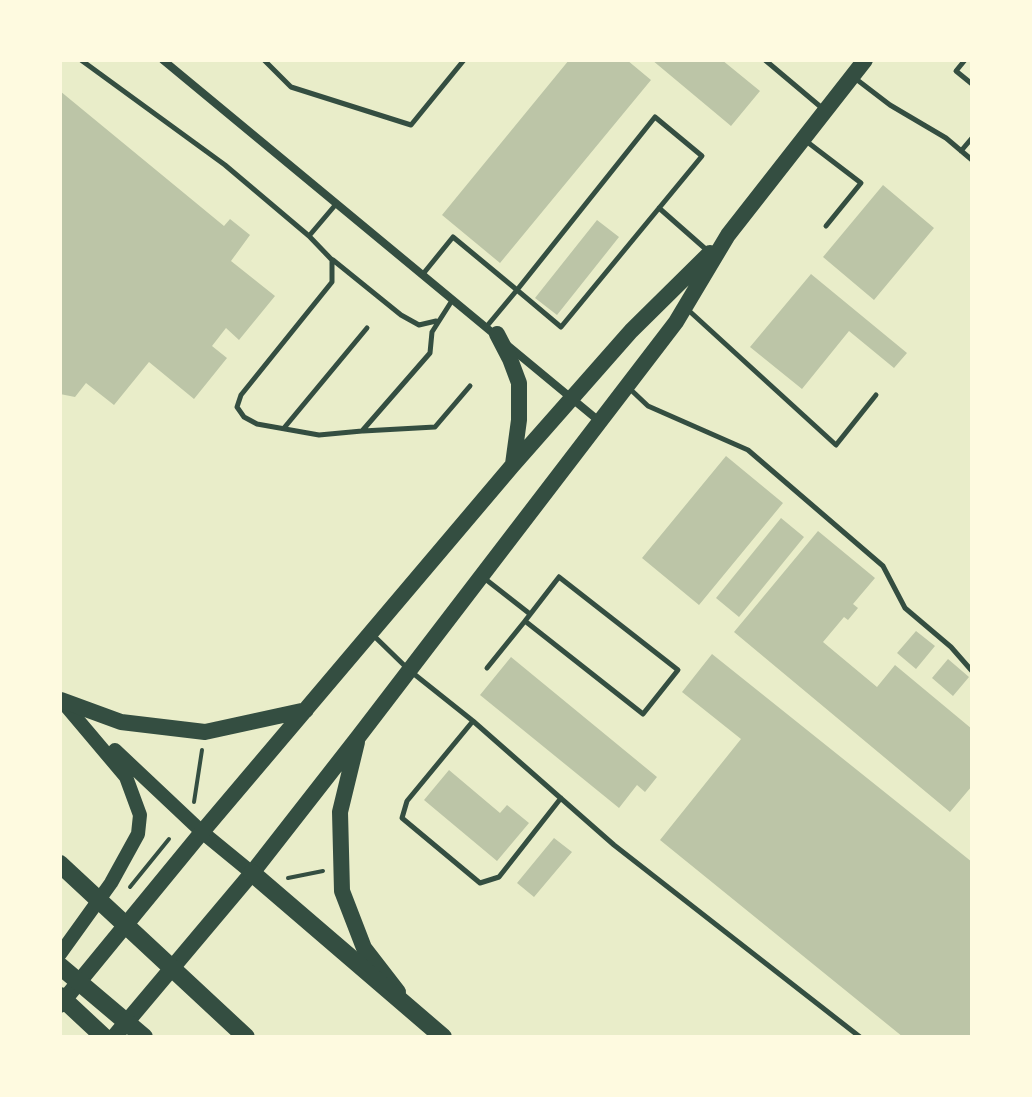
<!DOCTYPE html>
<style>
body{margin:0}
#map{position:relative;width:1032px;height:1097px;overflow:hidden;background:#e9edc9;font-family:Overpass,sans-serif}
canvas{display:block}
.frame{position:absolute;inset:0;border:62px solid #fefae0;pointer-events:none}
</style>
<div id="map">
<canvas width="1032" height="1097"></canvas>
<div class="frame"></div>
</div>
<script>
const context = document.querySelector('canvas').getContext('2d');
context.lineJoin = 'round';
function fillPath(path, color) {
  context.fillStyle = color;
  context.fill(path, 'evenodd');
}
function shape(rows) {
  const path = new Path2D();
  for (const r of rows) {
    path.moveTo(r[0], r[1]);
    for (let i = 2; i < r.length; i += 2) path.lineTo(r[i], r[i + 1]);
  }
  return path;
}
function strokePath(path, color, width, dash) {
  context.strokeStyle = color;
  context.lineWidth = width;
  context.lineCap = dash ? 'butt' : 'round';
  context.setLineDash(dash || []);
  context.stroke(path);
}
const building = shape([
 [569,60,627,60,651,80,500,263,442,215],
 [652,60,722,60,760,91,731,126],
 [60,91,224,226,230,219,250,235,231,261,275,296,239,340,226,328,212,346,227,358,194,399,149,362,114,405,86,383,75,397,60,394],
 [883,185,934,228,874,300,823,257],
 [597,220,619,237,557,315,535,298],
 [811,274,907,353,894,368,849,331,802,389,750,347],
 [726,456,783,503,699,605,642,558],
 [781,518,804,537,739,617,716,598],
 [818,531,875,578,853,604,858,608,848,620,844,617,823,642,877,687,895,665,972,729,972,786,950,812,734,632],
 [916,631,935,646,916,669,897,653],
 [712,654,972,862,972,1037,903,1037,660,840,741,739,682,692],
 [511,657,657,777,645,792,637,785,619,808,480,695],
 [948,659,969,677,953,696,932,678],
 [449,770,500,813,507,805,529,823,497,861,424,800],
 [554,838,572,852,534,897,517,883]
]);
const path = shape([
 [194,802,202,750],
 [288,878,323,871],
 [130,887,169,839]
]);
const service = shape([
 [81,60,225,165,309,236],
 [264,60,291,87,411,125,464,60],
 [765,60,822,108],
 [965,60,956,71,972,84],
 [856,79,890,105,946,138,972,160],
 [806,141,861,183,826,226],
 [961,151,972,138],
 [337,203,309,236,332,260,332,282,241,395,237,407,244,417,257,424,319,435,362,431,430,353,432,332,453,299],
 [659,208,709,252],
 [333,260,401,315,419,325,436,321],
 [423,274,453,237,517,290,561,327,702,156,655,117,517,290,487,326],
 [686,308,836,445,876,395],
 [630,389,648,406,748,450,883,566,905,608,951,647,972,671],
 [284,428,367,328],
 [363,431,435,427,470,386],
 [559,577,678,670,643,714,525,621,559,577],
 [484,578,530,614],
 [372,634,409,670,473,721,614,845,860,1037],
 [487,668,525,621],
 [473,721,407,801,402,818,480,883,499,877,561,798]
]);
const minor = shape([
 [163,60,599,421]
]);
const secondary = shape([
 [115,750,202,832,252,873],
 [60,954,111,883,138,834,140,815,126,777,61,700]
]);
const primary = shape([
 [497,334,510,359,519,383,519,420,513,464],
 [61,700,121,722,205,732,306,710],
 [357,742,340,812,342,891,364,948,398,992],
 [60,1005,202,832,512,466,631,331,710,253],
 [114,1037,252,873,359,736,676,322,728,235,865,60]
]);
const motorway = shape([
 [60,864,246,1037],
 [252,873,443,1037],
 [60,966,144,1037],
 [60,996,104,1037]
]);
fillPath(building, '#bcc5a7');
strokePath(path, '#344e41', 4);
strokePath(service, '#344e41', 5);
strokePath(minor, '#344e41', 8);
strokePath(secondary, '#344e41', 14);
strokePath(primary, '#344e41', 16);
strokePath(motorway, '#344e41', 18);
</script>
